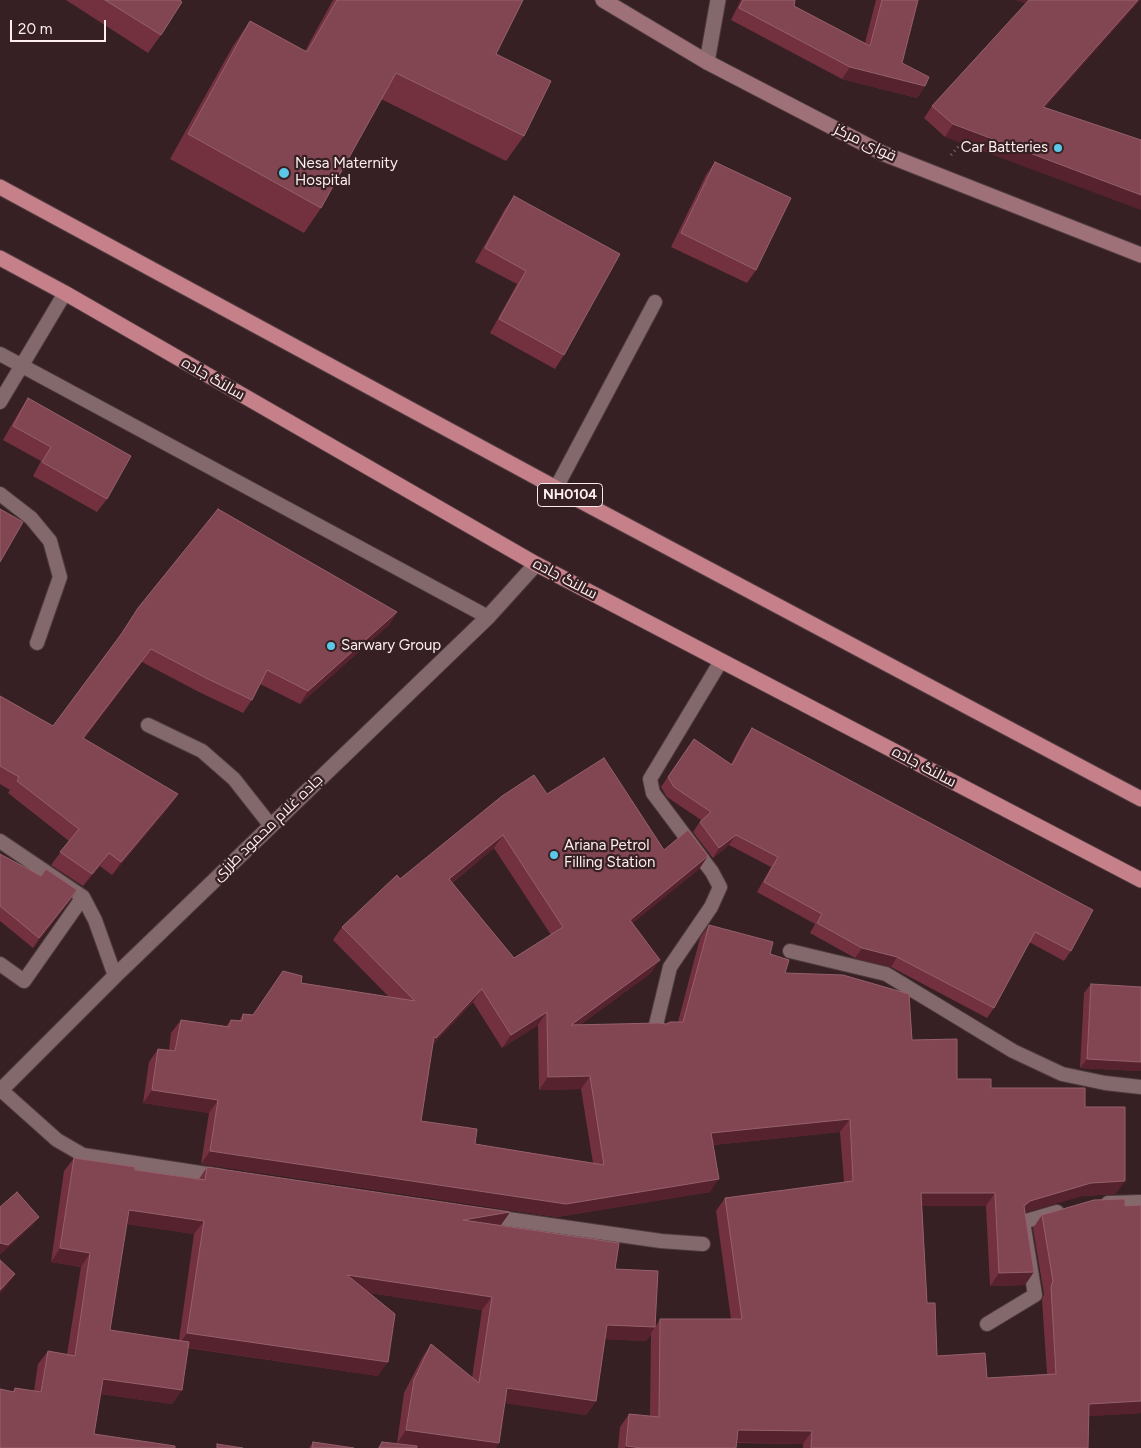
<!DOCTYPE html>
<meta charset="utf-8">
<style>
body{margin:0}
#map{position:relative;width:1141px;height:1448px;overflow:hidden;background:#362023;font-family:Figtree,sans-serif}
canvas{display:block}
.scale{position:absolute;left:10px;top:20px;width:96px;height:22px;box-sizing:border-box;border:2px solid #fdeeef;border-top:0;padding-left:6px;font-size:15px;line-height:18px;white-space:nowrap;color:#fdeeef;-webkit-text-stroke:4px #362023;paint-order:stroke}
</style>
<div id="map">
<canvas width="1141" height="1448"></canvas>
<div class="scale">20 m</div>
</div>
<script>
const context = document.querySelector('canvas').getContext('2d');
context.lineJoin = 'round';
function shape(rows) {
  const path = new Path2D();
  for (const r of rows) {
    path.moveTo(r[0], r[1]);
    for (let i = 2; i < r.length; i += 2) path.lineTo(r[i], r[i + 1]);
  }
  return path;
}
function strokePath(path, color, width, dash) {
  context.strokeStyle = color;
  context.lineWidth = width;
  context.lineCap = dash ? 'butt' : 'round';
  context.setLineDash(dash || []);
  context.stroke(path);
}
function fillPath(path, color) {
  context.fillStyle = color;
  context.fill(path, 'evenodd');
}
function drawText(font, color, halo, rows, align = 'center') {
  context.font = font + ' Figtree,Cairo,sans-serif';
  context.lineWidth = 4.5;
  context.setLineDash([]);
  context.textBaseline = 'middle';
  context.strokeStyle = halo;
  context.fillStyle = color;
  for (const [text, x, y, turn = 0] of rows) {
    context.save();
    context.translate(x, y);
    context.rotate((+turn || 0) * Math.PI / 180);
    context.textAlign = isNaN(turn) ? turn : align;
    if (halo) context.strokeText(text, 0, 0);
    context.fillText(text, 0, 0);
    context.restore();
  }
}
const path = shape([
 [951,155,963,141]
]);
const service = shape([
 [0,354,488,617],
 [0,402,65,293],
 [556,488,655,302],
 [0,494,31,518,50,541,60,577,37,643],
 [148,725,202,751,234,779,271,826],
 [0,841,83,897,95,920,115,976],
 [790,951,886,974,1013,1051,1062,1074,1105,1083,1141,1087],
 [0,964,24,981,83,897],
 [655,1029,670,967,711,907,720,887,712,872,653,793,650,779,721,661],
 [1,1090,57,1140,83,1155,220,1176],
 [1108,1203,1141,1202],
 [487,1216,661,1241,703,1244],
 [987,1324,1035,1295,1023,1222,1057,1212]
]);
const minor = shape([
 [707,62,718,0]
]);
const tertiary = shape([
 [0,1091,115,976,488,617,536,564]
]);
const secondary = shape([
 [603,0,707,62,882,153,1141,255]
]);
const trunk = shape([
 [0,187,556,488,1141,799],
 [0,258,65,293,536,564,1141,880]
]);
const wall = shape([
 [66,0,180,0,161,35,148,53],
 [333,0,523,0,496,54,524,136,506,161,381,99,321,208,304,233,170,159,233,46,250,21,305,51],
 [741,0,795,0,794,6,865,43,876,0,918,0,902,63,925,86,917,98,842,79,731,20],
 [1140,0,1044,108,945,137,924,118,932,106,1026,3],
 [715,162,756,270,747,283,671,247,706,175],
 [514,196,564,355,555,369,490,333,517,284,475,262,505,209],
 [28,398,107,499,97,512,33,476,41,461,3,440,19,412],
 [138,608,397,612,389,625,300,704,260,684,252,700,243,713,197,691,142,662,84,739,178,794,169,807,112,875,100,866,83,886,51,865,69,841,8,793,10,790,0,784,0,696,53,726,117,640],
 [752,728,1071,951,1064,961,1029,942,994,1008,987,1018,891,967,855,958,810,933,815,924,757,892,771,867,729,845,713,858,693,832,701,820,667,797,661,787,694,739,731,764,745,738],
 [547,794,664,850,708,856,699,869,632,923,651,973,580,1025,666,1024,678,1022,700,938,709,925,770,954,785,973,912,1040,957,1079,991,1088,1085,1107,1116,1194,1082,1196,1025,1212,1025,1285,990,1286,986,1206,922,1206,927,1303,937,1356,987,1378,1047,1374,1042,1300,1044,1294,1033,1228,1042,1215,1125,1206,1141,1413,1088,1416,1088,1448,803,1448,803,1444,737,1443,736,1448,618,1448,620,1427,629,1414,650,1416,651,1334,646,1341,605,1339,596,1401,586,1415,505,1403,496,1448,426,1448,417,1447,417,1448,378,1448,382,1442,397,1444,404,1393,422,1358,431,1344,472,1378,482,1310,370,1293,378,1376,188,1348,182,1390,172,1404,100,1394,94,1434,0,1448,13,1391,15,1388,34,1391,38,1364,48,1351,67,1354,81,1267,51,1262,64,1171,74,1158,135,1170,199,1179,207,1167,510,1212,501,1225,615,1269,656,1326,660,1319,731,1319,716,1211,725,1198,844,1182,840,1132,713,1145,710,1192,557,1217,201,1164,209,1113,143,1103,149,1062,158,1049,169,1050,171,1033,181,1020,226,1026,231,1020,239,1021,243,1014,252,1015,301,983,389,997,333,940,342,927,400,879],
 [494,848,551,935,514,958,452,883],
 [473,1002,502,1048,538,1025,539,1090,581,1089,593,1163,475,1144,421,1121,433,1044],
 [126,1224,194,1234,179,1340,110,1330],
 [0,854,71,899,33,948,0,921],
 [1091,984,1141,987,1141,1070,1140,1071,1080,1068,1084,993],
 [313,1442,354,1448,309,1448]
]);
const shadedWall = shape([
 [1014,0,1031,0,1028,4],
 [1138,0,1140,0,1034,120,1043,107],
 [850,67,925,86,917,98,842,79],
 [953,124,1141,195,1141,210,945,137],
 [397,612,389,625,300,704,308,691],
 [151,649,142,662,75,751,83,738],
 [178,794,169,807,112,875,121,862],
 [503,835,494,848,440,892,449,879],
 [736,835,729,845,713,858,719,848],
 [109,853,100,866,83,886,92,874],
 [708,856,699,869,621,933,630,920],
 [77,890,71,899,33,948,39,938],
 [862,948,897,957,891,967,855,958],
 [660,960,651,973,562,1038,571,1025],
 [482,989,473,1002,427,1051,434,1037],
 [547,1012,538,1025,502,1048,511,1035],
 [1087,1059,1141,1062,1141,1070,1140,1071,1080,1068],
 [590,1076,581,1089,539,1090,548,1077],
 [152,1090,218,1100,209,1113,143,1103],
 [850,1119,840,1132,702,1146,711,1133],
 [210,1151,719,1179,710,1192,557,1217,201,1164],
 [1125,1181,1116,1194,1082,1196,1021,1214,1024,1206,1030,1201,1091,1183],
 [921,1193,995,1193,986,1206,912,1206],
 [129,1210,204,1221,194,1234,119,1223],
 [510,1212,500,1226,463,1220],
 [39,1217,32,1226,1,1254,0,1254,0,1243],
 [60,1248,90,1253,81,1267,51,1262],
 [1034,1272,1025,1285,990,1286,999,1273],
 [15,1274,5,1288,0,1294,0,1290],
 [347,1275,492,1297,482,1310,338,1288],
 [607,1325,655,1327,646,1341,597,1339],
 [187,1333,388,1362,378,1376,178,1346],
 [103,1379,182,1390,172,1404,93,1393],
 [507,1388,596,1401,586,1415,498,1402],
 [1141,1401,1141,1413,1079,1417,1089,1404],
 [406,1430,499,1443,496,1448,426,1448,397,1444],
 [738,1430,812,1431,803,1444,729,1442],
 [626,1446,642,1448,625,1448]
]);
const building = shape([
 [105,0,180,0,182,2,161,35,105,0],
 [337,0,523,0,496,54,551,81,524,136,396,73,321,208,188,134,250,21,307,52,337,0],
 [743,0,795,0,794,6,870,46,882,0,918,0,902,63,929,77,925,86,850,67,739,8,743,0],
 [1029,0,1138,0,1043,107,1141,140,1141,195,953,124,932,106,1029,0],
 [715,162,791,198,756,270,681,233,715,162],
 [514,196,620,254,564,355,499,319,526,271,485,248,514,196],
 [28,398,131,456,107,499,42,462,51,447,13,426,28,398],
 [0,509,23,522,0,562,0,509],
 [218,509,397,612,308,691,267,670,252,700,206,678,151,649,83,738,178,794,121,862,109,853,92,874,60,852,79,829,17,781,19,777,0,766,0,696,53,726,122,633,138,608,218,509],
 [752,728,1093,910,1071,951,1035,932,994,1008,897,957,862,948,817,923,822,914,764,882,778,857,736,835,719,848,700,822,711,812,674,787,668,777,694,739,732,765,752,728],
 [604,758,664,850,688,830,708,856,630,920,660,960,571,1025,659,1023,666,1024,670,1022,683,1022,709,925,773,942,770,954,789,960,785,973,843,975,909,994,912,1040,957,1039,957,1079,991,1079,991,1088,1085,1088,1085,1107,1125,1107,1125,1181,1091,1183,1030,1201,1024,1206,1034,1272,999,1273,995,1193,921,1193,927,1303,935,1303,937,1356,985,1353,987,1378,1056,1374,1051,1287,1053,1281,1042,1215,1094,1200,1125,1199,1125,1206,1141,1205,1141,1401,1089,1404,1088,1448,811,1448,812,1431,738,1430,736,1448,642,1448,626,1446,629,1414,659,1417,660,1319,742,1319,725,1198,853,1181,850,1119,711,1133,719,1179,566,1204,210,1151,218,1100,152,1090,158,1049,175,1051,181,1020,229,1027,231,1020,242,1021,243,1014,253,1015,283,971,302,976,301,983,415,1001,342,927,397,875,400,879,502,796,534,775,547,794,604,758],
 [503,835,563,927,514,958,449,879,503,835],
 [482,989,511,1035,547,1012,548,1077,590,1076,604,1165,475,1144,477,1129,421,1121,434,1037,436,1038,482,989],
 [0,854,41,876,46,869,77,890,39,938,0,906,0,854],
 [1091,984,1141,987,1141,1062,1087,1059,1091,984],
 [74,1158,135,1167,135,1170,205,1180,207,1167,510,1212,463,1220,619,1243,615,1269,658,1271,655,1327,607,1325,596,1401,507,1388,499,1443,406,1430,414,1380,431,1344,479,1383,492,1297,347,1275,395,1314,388,1362,187,1333,204,1221,129,1210,110,1330,189,1342,182,1390,103,1379,94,1434,175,1446,175,1448,0,1448,0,1389,14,1392,15,1388,41,1392,48,1351,75,1356,90,1253,60,1248,74,1158],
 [17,1192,39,1217,8,1245,0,1243,0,1207,17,1192],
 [0,1260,15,1274,0,1290,0,1260],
 [313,1442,354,1448,312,1448,313,1442],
 [382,1442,417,1446,417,1448,379,1448,382,1442],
 [217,1444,243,1448,217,1448,217,1444]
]);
const markers = [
 [1058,148,5,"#5bc8e7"],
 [284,173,6,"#5bc8e7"],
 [331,646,5,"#5bc8e7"],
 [554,855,5,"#5bc8e7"]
];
const shields = [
 [570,495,65]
];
const shieldNames = [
 ["NH0104",570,495]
];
const streetNames = [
 ["قوای مرکز",865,143,26],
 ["سالنگ جاده",213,379,30],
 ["سالنگ جاده",565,579,28],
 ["سالنگ جاده",924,767,28],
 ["جاده غلام‌ محمود طرزی",268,828,-44]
];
const poiNames = [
 ["Car Batteries",1048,148,"right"],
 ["Nesa Maternity",295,164],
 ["Hospital",295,181],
 ["Sarwary Group",341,646],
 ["Ariana Petrol",564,846],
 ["Filling Station",564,863]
];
strokePath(service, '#4e3b3f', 16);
strokePath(minor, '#4e3b3f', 17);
strokePath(tertiary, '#4e3b3f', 17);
strokePath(secondary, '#4e3b3f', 17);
strokePath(trunk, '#4e3b3f', 17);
strokePath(path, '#7c686b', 3, [1, 4]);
strokePath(service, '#84696c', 14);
strokePath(minor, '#84696c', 15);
strokePath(tertiary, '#84696c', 15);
strokePath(secondary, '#9d7177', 15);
strokePath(trunk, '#c6808a', 15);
fillPath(wall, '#733140');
fillPath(shadedWall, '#55222d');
fillPath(building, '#824653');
strokePath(building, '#95606b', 1);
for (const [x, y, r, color] of markers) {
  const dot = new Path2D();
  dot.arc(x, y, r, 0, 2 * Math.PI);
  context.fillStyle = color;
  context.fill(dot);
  strokePath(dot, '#362023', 2);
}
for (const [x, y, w] of shields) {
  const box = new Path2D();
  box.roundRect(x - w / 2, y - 11.5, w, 23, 4);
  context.fillStyle = '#362023';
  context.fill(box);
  strokePath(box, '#fdeeef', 1);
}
drawText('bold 14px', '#fdeeef', null, shieldNames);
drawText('15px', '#fdeeef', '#362023', streetNames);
drawText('15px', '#fdeeef', '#362023', poiNames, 'left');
</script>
